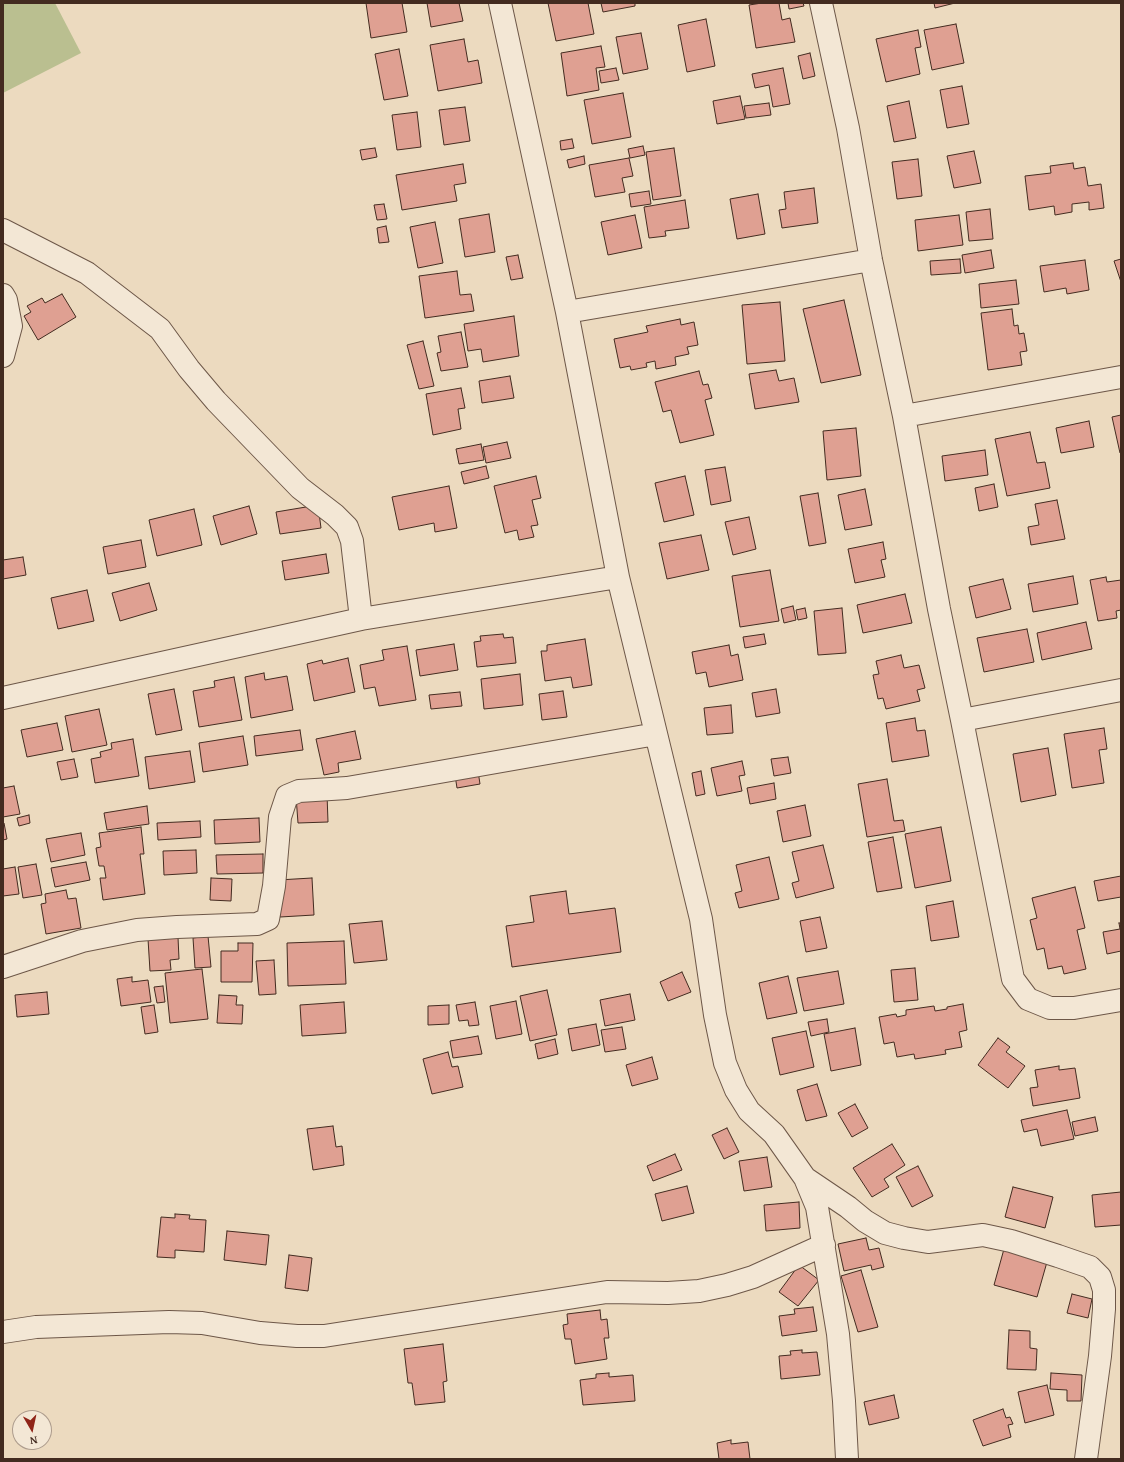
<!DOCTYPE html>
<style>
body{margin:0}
#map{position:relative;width:1124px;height:1462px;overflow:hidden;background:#ecdabf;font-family:"Gentium Book Plus",serif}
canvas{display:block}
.frame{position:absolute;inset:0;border:4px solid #432b20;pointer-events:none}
.north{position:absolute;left:12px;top:1410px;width:40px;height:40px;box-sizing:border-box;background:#f3e7d5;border:1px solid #ad9c8d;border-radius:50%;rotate:171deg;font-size:11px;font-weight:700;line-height:16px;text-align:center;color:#432b20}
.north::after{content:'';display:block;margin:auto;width:14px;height:18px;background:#8f2418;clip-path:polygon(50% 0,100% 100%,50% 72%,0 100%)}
</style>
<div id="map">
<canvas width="1124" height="1462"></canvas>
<div class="frame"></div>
<div class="north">N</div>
</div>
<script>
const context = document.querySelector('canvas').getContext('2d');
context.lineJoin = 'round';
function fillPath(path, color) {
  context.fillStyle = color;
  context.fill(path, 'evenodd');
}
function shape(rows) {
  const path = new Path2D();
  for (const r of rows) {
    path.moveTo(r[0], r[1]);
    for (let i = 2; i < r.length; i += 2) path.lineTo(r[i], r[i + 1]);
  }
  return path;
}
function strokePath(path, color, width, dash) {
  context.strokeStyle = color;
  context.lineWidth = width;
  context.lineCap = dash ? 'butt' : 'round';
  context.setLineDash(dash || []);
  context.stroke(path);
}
const green = shape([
 [3,3,55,3,81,53,3,93]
]);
const building = shape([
 [366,3,402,3,407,32,371,38,366,3],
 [427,3,459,3,463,21,431,27,427,3],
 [548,3,588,3,594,34,556,41,548,3],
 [601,3,635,3,635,6,603,12,601,3],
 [762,3,779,3,782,20,790,18,795,42,756,48,749,5,762,3],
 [788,3,803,3,804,6,789,9,788,3],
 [934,3,955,3,935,8,934,3],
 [706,19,715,66,687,72,678,25,706,19],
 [956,24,964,63,932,70,924,30,956,24],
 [918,30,921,47,915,48,920,74,886,82,876,39,918,30],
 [641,33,648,69,623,74,616,37,641,33],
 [464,39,468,62,478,60,482,83,438,91,430,45,464,39],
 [601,46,605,67,596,68,599,90,567,96,561,53,601,46],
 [399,49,408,96,384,100,375,54,399,49],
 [810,53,815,76,803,79,798,56,810,53],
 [616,68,619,80,601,83,599,71,616,68],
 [783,68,790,104,773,107,769,85,755,88,752,74,783,68],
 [962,86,969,124,947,128,940,90,962,86],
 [623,93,631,137,592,144,584,100,623,93],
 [740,96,745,119,717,124,713,101,740,96],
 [909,101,916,138,894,142,887,106,909,101],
 [769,103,771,115,746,118,744,106,769,103],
 [465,107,470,141,444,145,439,110,465,107],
 [417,112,421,147,397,150,392,115,417,112],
 [572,139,574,148,561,150,560,141,572,139],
 [643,146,645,155,630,158,628,149,643,146],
 [375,148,377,157,362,160,360,150,375,148],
 [674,148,681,196,653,200,646,152,674,148],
 [974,151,981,183,954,188,947,156,974,151],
 [584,156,585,164,569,168,567,160,584,156],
 [629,158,633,176,622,178,625,192,595,197,589,165,629,158],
 [918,159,922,196,897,199,892,162,918,159],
 [1073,163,1074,169,1085,167,1088,186,1101,184,1104,208,1089,210,1089,202,1072,204,1072,212,1055,215,1054,206,1029,210,1025,176,1051,173,1050,166,1073,163],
 [463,164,466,183,454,185,457,201,402,210,396,175,463,164],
 [814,188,818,223,782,228,779,210,786,209,784,192,814,188],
 [649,191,651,204,631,207,629,194,649,191],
 [758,194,765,234,737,239,730,199,758,194],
 [685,200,689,228,665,231,666,236,649,238,644,207,685,200],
 [384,204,387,219,377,220,374,205,384,204],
 [990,209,993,239,969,241,966,212,990,209],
 [489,214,495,252,465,257,459,219,489,214],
 [635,215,642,248,608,255,601,222,635,215],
 [959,215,963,245,918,251,915,220,959,215],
 [435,222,443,263,418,268,410,227,435,222],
 [386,226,389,242,379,243,377,228,386,226],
 [991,250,994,268,965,273,962,255,991,250],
 [518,255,523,278,511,280,506,257,518,255],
 [960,259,961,273,931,275,930,261,960,259],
 [1121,259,1121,282,1114,261,1121,259],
 [1085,260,1089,290,1067,294,1066,288,1044,292,1040,266,1085,260],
 [457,271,460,295,471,294,474,311,425,318,419,276,457,271],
 [1016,280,1019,304,981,308,979,284,1016,280],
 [62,294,76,317,38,340,24,316,31,312,27,306,42,298,45,303,62,294],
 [844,300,861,375,821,383,803,309,844,300],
 [780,302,785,361,747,364,742,305,780,302],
 [1012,309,1014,326,1018,325,1019,334,1024,333,1027,351,1020,352,1022,365,988,370,981,313,1012,309],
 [514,316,519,356,483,362,481,349,468,351,464,324,514,316],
 [680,319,681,325,694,322,698,345,687,347,689,354,675,357,676,365,656,369,655,361,646,363,647,367,631,370,630,366,620,368,614,339,648,332,646,326,680,319],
 [461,332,468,367,441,371,437,353,441,352,438,336,461,332],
 [423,341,434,386,419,389,407,345,423,341],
 [776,370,779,381,794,378,799,402,755,409,749,374,776,370],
 [699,371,703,385,708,384,712,398,705,400,714,435,680,443,671,410,663,412,655,382,699,371],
 [510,376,514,398,482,403,479,381,510,376],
 [461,388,465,408,458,409,461,429,433,435,426,394,461,388],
 [1121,415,1121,452,1120,453,1112,417,1121,415],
 [1089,421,1094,447,1061,453,1056,428,1089,421],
 [856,428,861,476,827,480,823,431,856,428],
 [1030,432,1037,463,1045,462,1050,488,1007,496,995,439,1030,432],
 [507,442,511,458,486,463,483,447,507,442],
 [481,444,484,460,459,464,456,449,481,444],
 [985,450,988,475,945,481,942,456,985,450],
 [486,466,489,478,464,484,461,472,486,466],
 [725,467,731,501,711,505,705,470,725,467],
 [536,476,541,498,532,500,538,525,531,526,534,537,519,540,517,530,505,533,494,486,536,476],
 [685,476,694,515,664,522,655,483,685,476],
 [994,484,998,507,979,511,975,488,994,484],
 [449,486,457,528,435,532,434,523,399,530,392,497,449,486],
 [865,489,872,525,845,530,838,495,865,489],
 [818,493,826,543,809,546,800,496,818,493],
 [1057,500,1065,539,1031,545,1028,527,1039,525,1035,504,1057,500],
 [318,505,321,528,280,534,276,512,318,505],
 [249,506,257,534,221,545,213,516,249,506],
 [194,509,202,545,157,556,149,520,194,509],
 [749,517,756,549,733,555,725,522,749,517],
 [701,535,709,570,667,579,659,543,701,535],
 [141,540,146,567,108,574,103,547,141,540],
 [883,542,886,559,881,560,885,577,855,583,848,549,883,542],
 [326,554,329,573,285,580,282,561,326,554],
 [23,557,26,575,3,579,3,560,23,557],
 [770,570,779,621,740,627,732,576,770,570],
 [1073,576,1078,604,1033,612,1028,584,1073,576],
 [1106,577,1107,582,1121,580,1121,610,1116,611,1117,618,1098,621,1090,580,1106,577],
 [1003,579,1011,609,976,618,969,587,1003,579],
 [149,583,157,610,120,621,112,593,149,583],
 [87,590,94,621,58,629,51,598,87,590],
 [905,594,912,623,863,633,857,605,905,594],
 [793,606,796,620,784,623,781,609,793,606],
 [805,608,807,618,798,620,796,610,805,608],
 [842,608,846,653,818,655,814,611,842,608],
 [1086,622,1092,649,1042,660,1037,633,1086,622],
 [1027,629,1034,662,984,672,977,638,1027,629],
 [503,634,504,638,513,637,516,663,477,667,474,642,481,641,480,636,503,634],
 [764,634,766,644,745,648,743,637,764,634],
 [585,639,592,685,573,688,571,677,545,681,541,651,547,651,547,645,585,639],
 [454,644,458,670,420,676,416,650,454,644],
 [729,645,731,656,738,654,743,680,709,687,706,672,696,674,692,652,729,645],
 [407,646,416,700,379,706,375,687,364,689,360,665,384,660,382,650,407,646],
 [901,655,904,668,919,665,925,688,917,690,920,701,886,709,883,698,878,699,873,675,879,674,876,661,901,655],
 [348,658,355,692,314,701,307,664,322,660,323,664,348,658],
 [264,673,265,680,287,676,293,710,251,718,245,677,264,673],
 [520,674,523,705,484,709,481,679,520,674],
 [234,677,242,720,199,727,193,691,215,687,214,681,234,677],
 [174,689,182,730,156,735,148,694,174,689],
 [776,689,780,713,756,717,752,693,776,689],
 [563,691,567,717,542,720,539,694,563,691],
 [460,692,462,706,431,709,429,695,460,692],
 [731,705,733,733,707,735,704,708,731,705],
 [99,709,107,745,72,752,65,716,99,709],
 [915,718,917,731,925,730,929,756,892,762,886,723,915,718],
 [57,723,63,750,27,757,21,730,57,723],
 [1104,728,1107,749,1099,750,1104,783,1072,788,1064,734,1104,728],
 [300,730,303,750,256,756,254,736,300,730],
 [355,731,361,759,338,763,339,772,324,775,316,739,355,731],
 [243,736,248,765,203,772,199,743,243,736],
 [133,739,139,776,95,783,91,759,101,757,100,752,112,749,111,743,133,739],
 [1048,748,1056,795,1021,802,1013,754,1048,748],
 [190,751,195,782,149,789,145,757,190,751],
 [788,757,791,773,774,776,771,759,788,757],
 [74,759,78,777,61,780,57,762,74,759],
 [742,761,745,775,739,776,742,791,717,796,711,768,742,761],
 [478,771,480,784,457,788,455,775,478,771],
 [701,771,705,794,696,796,692,773,701,771],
 [887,779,894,821,903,820,905,831,867,837,858,784,887,779],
 [774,783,776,799,750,804,747,788,774,783],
 [14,786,20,814,3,817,3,788,14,786],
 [327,794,328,822,298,823,296,796,327,794],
 [805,805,811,836,783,842,777,811,805,805],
 [147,806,149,824,107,830,104,813,147,806],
 [29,815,30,823,19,826,17,818,29,815],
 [259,818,260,842,215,844,214,820,259,818],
 [200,821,201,837,158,840,157,823,200,821],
 [3,823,4,823,7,839,3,840,3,823],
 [141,827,144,854,140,854,145,894,103,900,100,878,106,878,104,866,99,866,96,848,101,847,99,833,141,827],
 [941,827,951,881,915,888,905,834,941,827],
 [81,833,85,855,51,862,46,839,81,833],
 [893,837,902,888,877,892,868,842,893,837],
 [823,845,834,888,796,898,792,883,799,881,792,852,823,845],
 [196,850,197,873,164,875,163,851,196,850],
 [263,854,263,873,217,874,216,855,263,854],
 [769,857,779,899,739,908,735,893,742,891,736,865,769,857],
 [86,862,90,880,55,887,51,868,86,862],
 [36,864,42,895,23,898,18,867,36,864],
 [15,867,19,894,3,896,3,869,15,867],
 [1121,876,1121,897,1098,901,1094,881,1121,876],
 [211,878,232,879,231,901,210,900,211,878],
 [312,878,314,915,280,917,278,880,312,878],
 [1075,887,1085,928,1077,930,1086,969,1064,974,1062,966,1048,969,1044,948,1037,950,1030,920,1037,918,1032,898,1075,887],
 [66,890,68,899,76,898,81,928,46,934,41,904,46,903,45,894,66,890],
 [566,891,569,914,615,908,621,952,512,967,506,926,534,922,530,896,566,891],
 [953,901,959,937,931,941,926,906,953,901],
 [820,917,827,948,806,952,800,921,820,917],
 [382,921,387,960,354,963,349,924,382,921],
 [1119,923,1121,923,1121,951,1107,954,1103,932,1120,929,1119,923],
 [208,936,211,967,195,968,193,938,208,936],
 [178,937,179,959,170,960,171,970,150,971,148,939,178,937],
 [344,941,346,984,288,986,287,943,344,941],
 [238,943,253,943,252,982,221,982,221,951,238,951,238,943],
 [274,960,276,994,259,995,256,961,274,960],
 [915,968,918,1000,894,1002,891,970,915,968],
 [202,969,208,1019,170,1023,165,973,202,969],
 [838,971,844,1004,804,1011,797,978,838,971],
 [682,972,691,992,668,1001,660,982,682,972],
 [788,976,797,1013,767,1019,759,983,788,976],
 [132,977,132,982,148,980,151,1002,121,1006,117,979,132,977],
 [163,986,165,1002,157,1003,154,987,163,986],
 [547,990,557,1035,530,1041,520,996,547,990],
 [47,992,49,1014,17,1017,15,995,47,992],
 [630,994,635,1020,605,1026,600,1000,630,994],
 [219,995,237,996,236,1005,243,1005,242,1024,217,1023,219,995],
 [516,1001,522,1034,496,1039,490,1006,516,1001],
 [344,1002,346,1033,302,1036,300,1005,344,1002],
 [475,1002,479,1025,469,1026,468,1020,459,1021,456,1005,475,1002],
 [963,1004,967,1030,959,1032,962,1047,945,1050,946,1054,915,1059,914,1054,897,1057,894,1042,884,1044,879,1017,896,1014,897,1017,906,1015,906,1010,934,1006,935,1011,947,1009,947,1007,963,1004],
 [154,1005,158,1032,145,1034,141,1007,154,1005],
 [449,1005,449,1024,428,1025,428,1006,449,1005],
 [827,1019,829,1032,811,1036,808,1022,827,1019],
 [596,1024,600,1045,572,1051,568,1029,596,1024],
 [622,1027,626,1049,605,1052,601,1030,622,1027],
 [855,1028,861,1065,831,1071,824,1034,855,1028],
 [806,1031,814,1067,780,1075,772,1038,806,1031],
 [478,1036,482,1054,453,1058,450,1041,478,1036],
 [998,1038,1010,1047,1006,1052,1025,1066,1008,1088,978,1065,998,1038],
 [555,1039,558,1054,538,1059,535,1044,555,1039],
 [448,1052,452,1067,458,1066,463,1087,432,1094,423,1059,448,1052],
 [652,1057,658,1079,632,1086,626,1065,652,1057],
 [1059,1066,1059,1070,1075,1068,1080,1098,1033,1106,1030,1088,1038,1087,1035,1070,1059,1066],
 [817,1084,827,1116,806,1121,797,1090,817,1084],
 [855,1104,868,1128,852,1137,838,1113,855,1104],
 [1067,1110,1074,1139,1041,1146,1037,1129,1024,1132,1021,1120,1067,1110],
 [1095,1117,1098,1131,1075,1136,1072,1122,1095,1117],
 [333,1126,336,1147,342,1146,344,1165,313,1170,307,1129,333,1126],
 [727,1128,739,1152,724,1159,712,1135,727,1128],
 [892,1144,905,1165,884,1179,889,1187,872,1197,853,1168,892,1144],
 [675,1154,682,1170,653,1181,647,1166,675,1154],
 [767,1157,772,1187,744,1191,739,1161,767,1157],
 [918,1166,933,1196,912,1207,896,1177,918,1166],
 [687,1186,694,1213,662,1221,655,1194,687,1186],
 [1013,1187,1053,1197,1045,1228,1005,1217,1013,1187],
 [1121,1192,1121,1225,1095,1227,1092,1195,1121,1192],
 [799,1202,800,1228,766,1231,764,1205,799,1202],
 [175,1214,190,1215,189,1219,206,1220,204,1252,175,1250,175,1258,157,1257,161,1217,175,1218,175,1214],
 [227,1231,269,1235,266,1265,224,1260,227,1231],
 [866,1238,869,1250,879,1248,884,1267,872,1270,871,1265,844,1271,838,1244,866,1238],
 [1004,1249,1047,1262,1037,1297,994,1285,1004,1249],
 [289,1255,312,1258,308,1291,285,1288,289,1255],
 [799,1265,819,1280,798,1306,779,1292,799,1265],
 [861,1270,878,1327,858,1332,841,1276,861,1270],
 [1072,1294,1092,1299,1088,1318,1067,1313,1072,1294],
 [813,1307,817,1331,782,1336,779,1316,795,1314,794,1309,813,1307],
 [600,1310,601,1320,607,1319,609,1338,604,1338,607,1359,575,1364,571,1339,565,1339,563,1325,568,1324,567,1314,600,1310],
 [1009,1330,1030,1331,1030,1348,1037,1349,1036,1370,1007,1369,1009,1330],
 [443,1344,447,1381,443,1382,445,1402,415,1405,412,1383,408,1383,404,1349,443,1344],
 [802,1350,802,1353,817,1352,820,1375,781,1379,779,1356,791,1355,790,1351,802,1350],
 [609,1373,609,1377,633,1375,635,1401,583,1405,580,1380,596,1378,596,1374,609,1373],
 [1051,1373,1082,1375,1081,1401,1067,1401,1067,1390,1050,1389,1051,1373],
 [1047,1385,1054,1415,1025,1423,1018,1392,1047,1385],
 [894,1395,899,1418,869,1425,864,1402,894,1395],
 [1003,1409,1006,1418,1010,1417,1013,1424,1008,1425,1011,1437,983,1446,973,1420,1003,1409],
 [731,1440,731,1444,748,1442,750,1459,719,1459,717,1443,731,1440]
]);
const street = shape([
 [500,3,567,312,618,577,701,919,715,1015,725,1063,736,1090,749,1111,774,1134,805,1178,817,1207,838,1334,844,1401,847,1459],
 [821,3,848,128,871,260,904,416,939,609,962,720,1013,979,1028,999,1050,1008,1074,1008,1121,1000],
 [3,230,87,273,160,329,189,369,216,401,300,488,335,515,347,527,352,541,361,619],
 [3,295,6,300,11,326,3,356],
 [567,312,871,260],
 [904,416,1121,377],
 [3,698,361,619,618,577],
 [962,720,1121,690],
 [3,967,82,941,137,930,177,927,257,924,268,919,274,886,280,817,287,796,299,791,347,788,411,777,656,734],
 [805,1178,848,1207,865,1221,885,1233,904,1238,928,1242,983,1235,1011,1241,1058,1256,1090,1267,1100,1277,1104,1290,1104,1309,1100,1356,1086,1459],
 [3,1332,36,1327,169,1322,202,1323,260,1333,297,1336,324,1336,607,1292,668,1293,699,1291,727,1285,753,1277,824,1245]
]);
fillPath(green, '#babf90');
fillPath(building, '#dfa092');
strokePath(building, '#432b20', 1);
strokePath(street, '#6d5748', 24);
strokePath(street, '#f3e7d5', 22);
</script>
